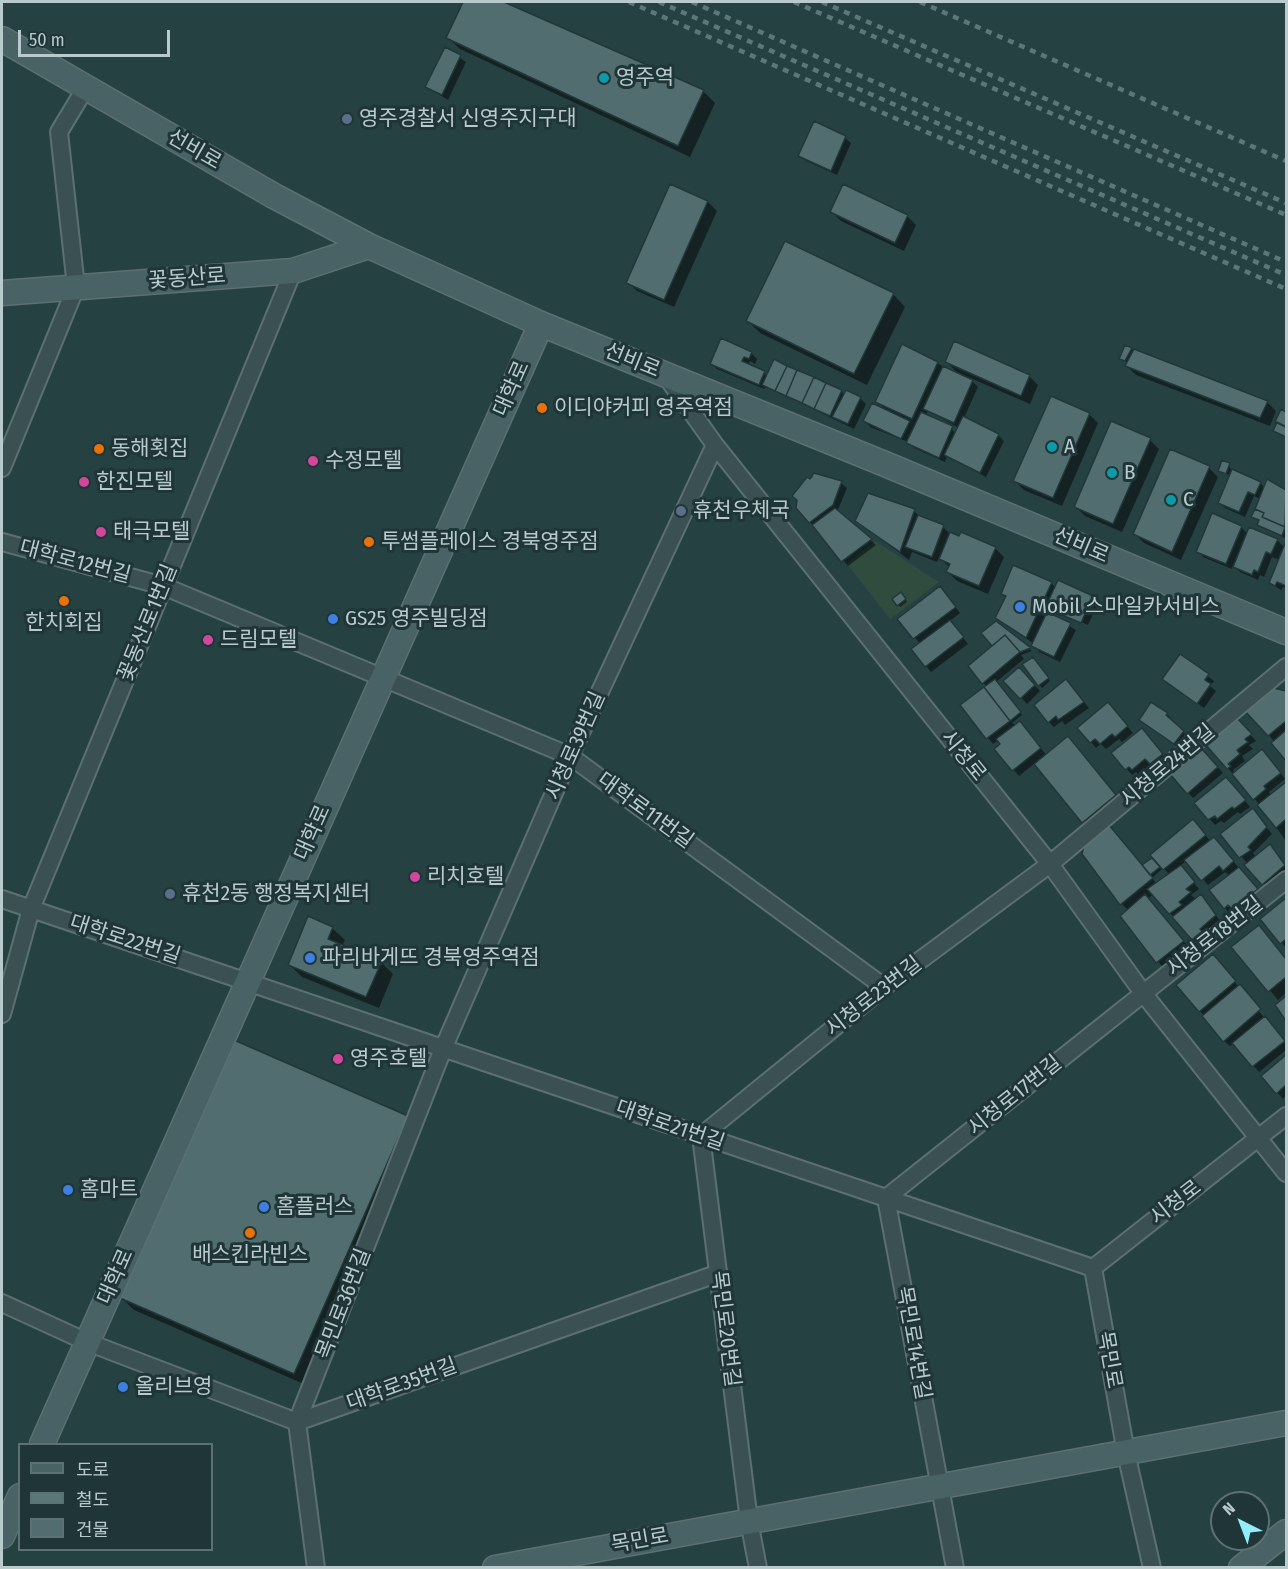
<!DOCTYPE html>
<meta charset="utf-8">
<style>
body{margin:0}
#map{position:relative;width:1288px;height:1569px;overflow:hidden;background:#264142;font-family:"Fira Sans Condensed","Noto Sans KR",sans-serif}
canvas{display:block}
.frame{position:absolute;inset:0;border:3px solid #b8cacc;pointer-events:none}
.legend{position:absolute;left:18px;top:1443px;width:195px;height:108px;box-sizing:border-box;background:#1f3537;border:2px solid #5c7173;margin:0;padding:8px 10px;list-style:none;font-size:18px;color:#b8cacc}
.legend li{display:flex;align-items:center;gap:12px;height:30px}
.legend b{width:30px;border:2px solid #5c7173}
.north{position:absolute;left:1210px;top:1491px;width:60px;height:60px;box-sizing:border-box;background:#1f3537;border:2px solid #5c7173;border-radius:50%;rotate:318deg;font-size:16px;font-weight:700;line-height:24px;text-align:center;color:#b8cacc}
.north::after{content:'';display:block;margin:auto;width:21px;height:27px;background:#90edf9;clip-path:polygon(50% 0,100% 100%,50% 72%,0 100%)}
.scale{position:absolute;left:18px;top:30px;width:152px;height:27px;box-sizing:border-box;border:3px solid #b8cacc;border-top:0;padding-left:8px;font-size:18px;line-height:21px;white-space:nowrap;color:#b8cacc;-webkit-text-stroke:4px #1f3537;paint-order:stroke}
</style>
<div id="map">
<canvas width="1288" height="1569"></canvas>
<div class="frame"></div>
<ul class="legend">
<li><b style="height:8px;background:#496265"></b>도로</li>
<li><b style="height:8px;background:#5d7779"></b>철도</li>
<li><b style="height:16px;background:#526d6f"></b>건물</li>
</ul>
<div class="north">N</div>
<div class="scale">50 m</div>
</div>
<script>
const context = document.querySelector('canvas').getContext('2d');
context.lineJoin = 'round';
function fillPath(path, color) {
  context.fillStyle = color;
  context.fill(path, 'evenodd');
}
function shape(rows) {
  const path = new Path2D();
  for (const r of rows) {
    path.moveTo(r[0], r[1]);
    for (let i = 2; i < r.length; i += 2) path.lineTo(r[i], r[i + 1]);
  }
  return path;
}
function strokePath(path, color, width, dash) {
  context.strokeStyle = color;
  context.lineWidth = width;
  context.lineCap = dash ? 'butt' : 'round';
  context.setLineDash(dash || []);
  context.stroke(path);
}
function drawText(font, color, halo, rows, align = 'center') {
  context.font = font + ' "Fira Sans Condensed","Noto Sans KR",sans-serif';
  context.lineWidth = 6;
  context.setLineDash([]);
  context.textBaseline = 'middle';
  context.strokeStyle = halo;
  context.fillStyle = color;
  for (const [text, x, y, turn = 0] of rows) {
    context.save();
    context.translate(x, y);
    context.rotate((+turn || 0) * Math.PI / 180);
    context.textAlign = isNaN(turn) ? turn : align;
    if (halo) context.strokeText(text, 0, 0);
    context.fillText(text, 0, 0);
    context.restore();
  }
}
const green = shape([
 [875,541,939,582,890,619,847,564]
]);
const shadow = shape([
 [465,2,500,2,703,91,715,103,690,157,460,49,448,37],
 [446,49,466,62,448,100,427,87],
 [814,123,845,138,851,143,837,175,806,161,800,155],
 [844,186,907,216,916,225,904,251,841,221,832,212],
 [708,202,717,211,674,307,637,291,628,282],
 [893,294,905,307,867,385,760,333,748,321],
 [1131,349,1267,402,1276,411,1270,426,1136,375,1127,366,1128,363,1121,359],
 [751,353,757,359,755,364,750,361,748,365,768,376,841,391,845,395,847,392,860,398,866,404,854,429,766,386,764,389,717,369,712,364],
 [947,362,1029,376,1038,385,1030,404,968,377,978,387,964,418,998,435,1004,441,986,477,947,456,945,462,914,448,908,442,870,427,865,421,886,411,877,401,937,363,960,376],
 [928,411,959,428,957,433,926,416],
 [1089,414,1098,423,1062,506,1024,490,1015,481],
 [1150,440,1159,449,1122,532,1085,516,1076,507],
 [1229,465,1231,470,1260,483,1265,488,1268,481,1286,492,1286,528,1282,527,1286,531,1285,538,1261,527,1260,521,1253,517,1260,499,1254,496,1245,517,1225,508,1219,503,1231,476,1219,470],
 [1209,468,1218,477,1181,560,1144,543,1135,534],
 [841,483,847,488,837,512,876,545,848,566,810,522],
 [914,511,922,519,943,527,949,533,995,548,1004,557,988,594,957,581,948,572,950,568,939,557,937,562,912,552,909,560,857,521],
 [1241,527,1248,534,1277,540,1285,548,1286,544,1286,588,1283,587,1281,590,1271,583,1280,560,1272,557,1264,577,1260,575,1258,580,1240,572,1233,565,1232,569,1203,557,1198,551],
 [1051,583,1056,588,1092,597,1098,603,1088,625,1052,609,1050,615,1076,630,1060,662,1039,652,1034,644,997,617,1007,598,1003,594],
 [901,594,907,602,900,607,898,605],
 [946,594,960,613,950,621,968,644,931,672,926,666,920,644,900,619],
 [996,623,1032,651,1021,655,1024,659,996,682,1022,715,1012,723,1025,728,1047,756,1077,747,1124,804,1092,831,1035,763,1019,776,996,749,1002,744,999,740,993,744,962,706,987,686,983,683,994,647],
 [1181,656,1214,681,1210,686,1216,691,1204,708,1164,679],
 [1036,661,1050,681,1042,688,1025,665],
 [1019,669,1040,691,1027,704,1005,681],
 [1072,687,1089,708,1065,725,1062,721,1054,727,1049,722],
 [1274,690,1286,692,1286,758,1269,735],
 [1114,710,1133,733,1122,742,1119,739,1106,749,1101,744,1096,748,1091,742],
 [1167,714,1188,737,1180,749,1147,725],
 [1236,719,1256,741,1249,745,1253,749,1242,756,1245,761,1233,770,1235,773,1268,756,1285,779,1269,792,1271,796,1286,783,1286,841,1260,805,1207,744],
 [1148,736,1167,760,1156,769,1152,764,1138,774,1136,772,1132,775,1113,753],
 [1207,755,1223,773,1193,798,1188,792],
 [1232,785,1250,807,1240,814,1238,812,1224,823,1221,821,1215,825,1196,803],
 [1258,816,1272,834,1253,853,1256,857,1275,852,1286,867,1286,874,1269,890,1223,834],
 [1199,827,1211,842,1220,845,1262,896,1238,914,1234,910,1230,914,1211,891,1230,876,1225,872,1208,885,1186,861,1180,866,1199,889,1191,895,1197,900,1201,896,1221,922,1199,945,1153,894,1148,899,1192,951,1166,971,1122,916,1129,911,1122,904,1143,867,1158,866],
 [1163,868,1170,875,1157,884,1152,878],
 [1286,900,1286,948,1263,919],
 [1259,927,1286,959,1286,993,1278,1000,1234,947],
 [332,928,345,940,342,946,381,962,393,974,379,1008,302,977,290,965],
 [1218,962,1286,1044,1286,1050,1259,1072,1234,1043,1230,1046,1224,1041,1200,1011],
 [1286,1057,1286,1095,1283,1099,1263,1076],
 [407,1117,419,1129,306,1385,134,1310,122,1298]
]);
const building = shape([
 [463,2,504,2,704,90,678,146,446,38,463,2],
 [445,47,461,55,442,95,425,87,445,47],
 [814,121,846,136,831,171,798,156,814,121],
 [670,184,708,201,664,300,626,283,670,184],
 [843,184,908,215,895,243,830,212,843,184],
 [785,241,894,293,854,374,746,321,785,241],
 [721,338,752,352,749,359,744,357,742,361,765,371,759,385,710,364,721,338],
 [954,341,1030,375,1021,396,945,362,954,341],
 [902,344,938,362,912,419,875,402,902,344],
 [1125,345,1132,348,1125,361,1119,359,1125,345],
 [1134,349,1268,401,1260,418,1125,366,1134,349],
 [774,359,787,366,775,391,762,385,774,359],
 [787,366,797,370,786,396,775,391,787,366],
 [943,366,973,380,954,423,923,409,943,366],
 [797,370,814,377,802,403,786,396,797,370],
 [814,377,826,383,814,409,802,403,814,377],
 [826,383,842,390,830,416,814,409,826,383],
 [846,390,861,397,848,424,832,417,846,390],
 [1051,396,1090,413,1053,498,1013,481,1051,396],
 [872,403,910,421,901,439,863,421,872,403],
 [1281,409,1286,412,1286,427,1275,422,1281,409],
 [921,412,953,426,939,458,906,443,921,412],
 [963,416,999,434,980,473,944,455,963,416],
 [1111,421,1151,438,1113,524,1074,507,1111,421],
 [1277,422,1286,427,1286,437,1273,431,1277,422],
 [1170,449,1210,466,1172,552,1133,534,1170,449],
 [1222,460,1230,463,1226,474,1218,471,1222,460],
 [1232,469,1261,482,1255,495,1248,492,1239,512,1218,503,1232,469],
 [814,473,842,481,833,505,809,523,796,508,797,500,792,496,807,477,810,479,814,473],
 [1267,479,1286,490,1285,527,1262,517,1264,513,1255,509,1267,479],
 [868,493,915,509,900,552,855,521,868,493],
 [835,508,872,539,841,562,812,525,835,508],
 [1255,509,1264,513,1262,517,1285,527,1282,536,1257,525,1259,520,1251,517,1255,509],
 [1212,513,1242,526,1226,564,1196,552,1212,513],
 [918,515,944,525,932,557,905,547,918,515],
 [1249,527,1278,539,1271,554,1266,552,1258,572,1254,570,1252,575,1233,567,1249,527],
 [950,532,959,536,961,532,996,547,979,586,946,572,950,564,939,559,950,532],
 [1286,541,1286,586,1277,582,1275,586,1269,583,1286,541],
 [1013,565,1052,582,1026,638,995,618,1006,596,1001,594,1013,565],
 [1058,580,1093,596,1081,623,1045,608,1058,580],
 [940,586,956,607,913,639,897,619,940,586],
 [901,592,906,599,897,606,892,599,901,592],
 [1047,612,1071,623,1054,657,1031,646,1047,612],
 [950,620,964,637,925,667,911,649,950,620],
 [996,621,1031,648,1020,652,1005,635,992,646,981,633,996,621],
 [1005,635,1020,652,982,684,968,666,1005,635],
 [1180,654,1209,674,1205,680,1211,684,1197,704,1162,679,1180,654],
 [1033,657,1049,678,1038,686,1022,664,1033,657],
 [1019,667,1035,685,1020,699,1003,681,1019,667],
 [995,679,1021,712,1010,721,984,687,995,679],
 [1066,679,1084,702,1058,720,1056,716,1048,723,1034,705,1066,679],
 [984,687,1010,721,986,739,960,705,984,687],
 [1274,688,1286,691,1286,721,1268,736,1244,710,1274,688],
 [1108,702,1128,726,1115,737,1112,734,1100,744,1095,739,1090,743,1077,728,1108,702],
 [1151,702,1168,713,1166,715,1184,731,1174,744,1139,720,1151,702],
 [1236,717,1252,734,1245,739,1248,742,1237,750,1240,754,1228,764,1231,766,1227,769,1205,744,1236,717],
 [1020,721,1041,748,1012,771,994,749,1000,744,996,739,1020,721],
 [1142,728,1163,754,1150,764,1145,759,1132,770,1129,767,1125,770,1111,753,1142,728],
 [1286,730,1286,761,1271,743,1286,730],
 [1068,736,1116,795,1082,823,1034,764,1068,736],
 [1201,748,1218,767,1187,794,1170,774,1201,748],
 [1262,749,1281,773,1264,786,1266,789,1253,800,1232,774,1262,749],
 [1226,777,1246,800,1234,809,1232,807,1217,819,1215,816,1208,820,1194,803,1226,777],
 [1286,782,1286,819,1276,828,1257,805,1286,782],
 [1253,808,1267,827,1248,847,1251,850,1239,858,1220,834,1253,808],
 [1193,819,1206,835,1163,870,1150,855,1193,819],
 [1109,825,1153,878,1120,905,1082,854,1084,846,1109,825],
 [1214,837,1234,861,1223,871,1219,866,1201,881,1184,860,1214,837],
 [1270,844,1285,865,1262,885,1244,865,1270,844],
 [1152,858,1160,867,1150,875,1142,865,1152,858],
 [1181,865,1195,882,1186,889,1191,892,1179,902,1182,905,1169,914,1147,889,1181,865],
 [1239,867,1258,889,1232,909,1228,905,1224,909,1209,890,1239,867],
 [1145,894,1184,941,1156,963,1120,916,1145,894],
 [1201,894,1216,915,1200,929,1203,932,1192,940,1172,917,1201,894],
 [1286,898,1286,939,1280,944,1260,919,1286,898],
 [308,916,333,927,328,939,382,961,366,997,288,965,308,916],
 [1259,925,1286,959,1286,977,1268,992,1231,947,1259,925],
 [1213,954,1236,981,1199,1012,1176,985,1213,954],
 [1240,984,1261,1009,1223,1042,1202,1016,1240,984],
 [1286,996,1286,1021,1275,1005,1286,996],
 [1265,1016,1285,1041,1252,1067,1232,1043,1265,1016],
 [234,1040,408,1116,294,1374,120,1298,234,1040],
 [1286,1055,1286,1085,1276,1094,1261,1076,1286,1055]
]);
const minor = shape([
 [666,376,715,445,1050,864,1143,993,1286,1173],
 [2,468,76,287,59,132,86,87],
 [2,542,163,586,570,756,884,987],
 [2,899,1093,1268],
 [2,1014,31,909,293,271],
 [1093,1268,1126,1453,1152,1568],
 [1093,1268,1286,1116],
 [2,1303,87,1342,297,1422,719,1273],
 [316,1568,297,1422,443,1049,570,756,715,445],
 [758,1568,749,1521,701,1136,884,987,1050,864,1286,667],
 [955,1568,886,1198,1286,880]
]);
const secondary = shape([
 [2,39,274,196,369,246,541,324,885,464,1286,632],
 [2,293,293,271,369,246],
 [42,1444,541,324],
 [2,1536,20,1496],
 [495,1568,1286,1423],
 [1241,1568,1286,1532]
]);
const rail = shape([
 [629,2,1286,289],
 [659,2,1286,275],
 [692,2,1286,262],
 [794,2,1286,215],
 [822,2,1286,203],
 [920,2,1286,161]
]);
const markers = [
 [604,78,6,"#0f9aa8"],
 [347,119,6,"#5c6f8a"],
 [542,408,6,"#e8710a"],
 [1052,447,6,"#0f9aa8"],
 [99,449,6,"#e8710a"],
 [313,461,6,"#d1479c"],
 [1112,473,6,"#0f9aa8"],
 [84,482,6,"#d1479c"],
 [1171,500,6,"#0f9aa8"],
 [681,511,6,"#5c6f8a"],
 [101,532,6,"#d1479c"],
 [369,542,6,"#e8710a"],
 [64,601,6,"#e8710a"],
 [1020,607,6,"#3f7fe0"],
 [333,619,6,"#3f7fe0"],
 [208,640,6,"#d1479c"],
 [415,877,6,"#d1479c"],
 [170,894,6,"#5c6f8a"],
 [310,958,6,"#3f7fe0"],
 [338,1059,6,"#d1479c"],
 [68,1190,6,"#3f7fe0"],
 [264,1207,6,"#3f7fe0"],
 [250,1233,6,"#e8710a"],
 [123,1387,6,"#3f7fe0"]
];
const poiNames = [
 ["영주역",616,78],
 ["영주경찰서 신영주지구대",359,119],
 ["이디야커피 영주역점",554,408],
 ["A",1064,447],
 ["동해횟집",111,449],
 ["수정모텔",325,461],
 ["B",1124,473],
 ["한진모텔",96,482],
 ["C",1183,500],
 ["휴천우체국",693,511],
 ["태극모텔",113,532],
 ["투썸플레이스 경북영주점",381,542],
 ["Mobil 스마일카서비스",1032,607],
 ["GS25 영주빌딩점",345,619],
 ["한치회집",64,623,"center"],
 ["드림모텔",220,640],
 ["리치호텔",427,877],
 ["휴천2동 행정복지센터",182,894],
 ["파리바게뜨 경북영주역점",322,958],
 ["영주호텔",350,1059],
 ["홈마트",80,1190],
 ["홈플러스",276,1207],
 ["배스킨라빈스",250,1255,"center"],
 ["올리브영",135,1387]
];
const streetNames = [
 ["선비로",194,150,30],
 ["꽃동산로",187,279,-4],
 ["선비로",632,361,22],
 ["대학로",512,389,-66],
 ["선비로",1081,546,23],
 ["대학로12번길",75,562,15],
 ["꽃동산로1번길",148,623,-68],
 ["시청로39번길",576,746,-66],
 ["시청로",963,756,51],
 ["시청로24번길",1168,766,-40],
 ["대학로11번길",645,811,36],
 ["대학로",313,833,-66],
 ["시청로18번길",1215,937,-38],
 ["대학로22번길",125,940,18],
 ["시청로23번길",874,997,-38],
 ["시청로17번길",1015,1096,-39],
 ["대학로21번길",670,1126,19],
 ["시청로",1176,1203,-38],
 ["대학로",116,1277,-66],
 ["목민로36번길",344,1304,-69],
 ["목민로20번길",725,1329,83],
 ["목민로14번길",913,1343,80],
 ["목민로",1109,1360,80],
 ["대학로35번길",402,1385,-20],
 ["목민로",640,1541,-10]
];
fillPath(green, '#304c3e');
fillPath(shadow, '#0007');
fillPath(building, '#526d6f');
strokePath(building, '#213739', 1.5);
strokePath(minor, '#5c7072', 20);
strokePath(secondary, '#5c7072', 27);
strokePath(minor, '#3b5052', 16);
strokePath(secondary, '#496265', 24);
strokePath(rail, '#5d7779', 4.5, [6, 6]);
for (const [x, y, r, color] of markers) {
  const dot = new Path2D();
  dot.arc(x, y, r, 0, 2 * Math.PI);
  context.fillStyle = color;
  context.fill(dot);
  strokePath(dot, '#1f3537', 2);
}
drawText('21px', '#b8cacc', '#1f3537', poiNames, 'left');
drawText('21px', '#b8cacc', '#1f3537', streetNames);
</script>
